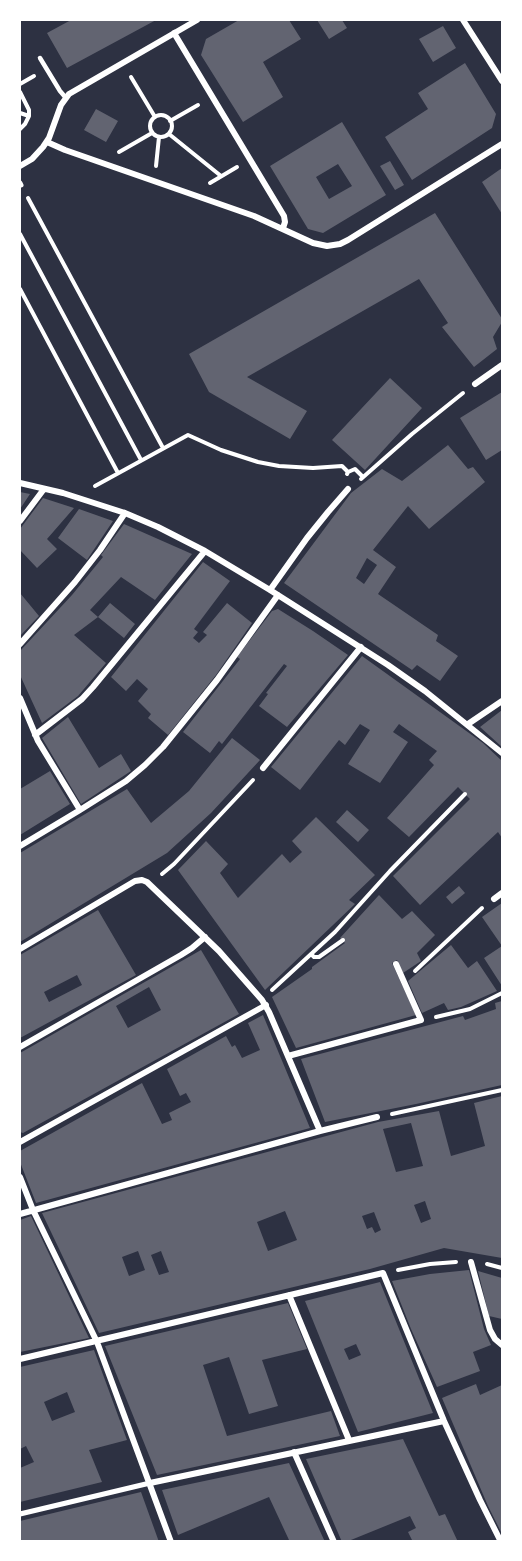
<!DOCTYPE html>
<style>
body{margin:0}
#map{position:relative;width:522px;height:1561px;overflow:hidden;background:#2d3142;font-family:"Roboto Condensed",sans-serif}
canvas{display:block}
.frame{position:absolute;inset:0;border:21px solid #fff;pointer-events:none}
</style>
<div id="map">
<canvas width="522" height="1561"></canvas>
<div class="frame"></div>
</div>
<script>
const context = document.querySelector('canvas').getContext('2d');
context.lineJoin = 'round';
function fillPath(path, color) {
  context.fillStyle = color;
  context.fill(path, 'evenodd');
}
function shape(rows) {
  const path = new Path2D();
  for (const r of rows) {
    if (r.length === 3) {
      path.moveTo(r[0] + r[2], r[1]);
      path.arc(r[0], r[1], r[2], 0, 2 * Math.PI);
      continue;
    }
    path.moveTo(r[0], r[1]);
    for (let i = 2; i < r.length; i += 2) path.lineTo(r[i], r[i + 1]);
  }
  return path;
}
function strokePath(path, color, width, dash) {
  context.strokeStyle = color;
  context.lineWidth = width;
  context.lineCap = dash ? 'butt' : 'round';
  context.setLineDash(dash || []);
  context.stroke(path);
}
const building = shape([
 [71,20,156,20,67,68,47,33],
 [239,20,289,20,301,39,263,62,283,97,243,122,201,55,206,39],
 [317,20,342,20,347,28,329,39],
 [443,26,456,48,433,62,419,39],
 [465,63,496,114,492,128,412,180,385,137,428,109,418,93],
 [96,109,118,121,106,142,84,130],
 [342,122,386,195,323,233,308,229,270,166],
 [338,164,352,186,329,199,316,177],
 [390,161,404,185,395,190,380,166],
 [502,168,502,214,482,182],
 [435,213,502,319,502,322,493,337,497,349,474,367,442,327,448,323,419,279,247,377,307,411,290,439,209,392,189,354],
 [390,378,422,408,365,470,332,440],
 [502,392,502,450,486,460,460,418],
 [448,445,468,469,473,467,485,482,429,529,408,506,373,550,396,567,378,594,438,635,436,641,458,656,440,681,417,665,412,670,284,583,351,493,382,469,402,481],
 [367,558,377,565,364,584,356,578],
 [20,492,30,494,20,509],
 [43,498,74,508,47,539,57,549,37,568,20,550,20,529],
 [79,509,113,521,87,560,58,538],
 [124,524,192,554,155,600,121,577,90,610,98,617,74,635,106,663,78,696,42,723,20,675,20,651,72,595,103,557,101,555],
 [203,562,230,581,194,629,198,632,193,638,199,643,207,635,203,632,227,603,252,623,216,675,168,735,148,718,151,714,138,701,148,689,137,679,126,691,111,677],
 [20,593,39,616,20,636],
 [110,603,135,624,124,638,98,617],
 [278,609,313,631,348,655,287,727,259,706,268,694,266,693,287,666,284,664,222,744,219,741,210,753,183,732,240,659,237,657,272,611],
 [362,656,483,743,502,761,502,838,498,832,420,905,393,876,470,799,458,787,409,837,387,818,434,765,429,760,437,751,399,724,393,732,408,742,380,783,348,764,370,730,360,724,345,745,339,740,300,790,271,767],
 [502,710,502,747,480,727],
 [68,717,99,768,121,754,131,771,81,804,42,738],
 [232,738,260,760,211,813,167,853,20,942,20,853,127,789,151,823,189,791],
 [50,771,70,804,20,835,20,789],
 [347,810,369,830,358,842,336,822],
 [316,817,375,875,349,900,355,904,265,990,178,870,206,841,228,864,220,873,238,898,282,854,290,863,302,852,292,841],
 [459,886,465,893,452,904,446,897],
 [379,895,402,919,412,911,435,935,417,953,421,961,403,973,397,960,392,963,416,1015,296,1048,272,997,312,969,312,967,345,943,340,938],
 [502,903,502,986,484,958,502,946,482,917],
 [98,910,136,975,20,1038,20,955],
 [77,975,82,985,49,1002,44,992],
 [451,945,468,968,477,961,497,991,461,1007,448,1010,444,1003,422,1013,408,981],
 [201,950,239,1014,23,1133,20,1132,20,1053],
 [149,987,161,1010,128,1028,116,1006],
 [502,1001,502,1085,416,1104,325,1122,301,1059,463,1016,465,1020,496,1009,495,1003],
 [263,1015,310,1128,36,1203,20,1162,20,1151,142,1083,162,1124,172,1120,169,1113,191,1102,186,1093,180,1096,167,1069,226,1036,232,1047,235,1045,242,1058,260,1050,248,1023],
 [502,1096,502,1258,444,1248,370,1269,99,1333,42,1213,378,1122,439,1111,451,1156,485,1146,474,1103],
 [411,1123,423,1166,396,1172,383,1129],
 [425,1201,431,1219,421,1223,414,1205],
 [285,1211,297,1240,268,1251,257,1222],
 [374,1212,381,1230,375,1233,372,1227,367,1229,362,1216],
 [138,1251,145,1270,129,1276,122,1257],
 [161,1251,169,1272,159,1275,151,1255],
 [31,1216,89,1338,20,1352,20,1220],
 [469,1270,484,1329,491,1345,473,1352,480,1371,437,1387,411,1329,392,1281,430,1274],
 [478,1271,502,1278,502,1319,489,1316],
 [380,1282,433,1413,358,1432,305,1301],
 [356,1344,361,1355,349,1360,344,1349],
 [288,1303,307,1349,262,1360,278,1406,249,1414,229,1357,203,1365,227,1436,331,1411,340,1436,157,1475,105,1346],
 [94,1350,127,1440,89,1450,102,1482,20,1502,20,1468,34,1462,26,1446,20,1449,20,1367],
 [67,1392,75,1412,52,1421,44,1402],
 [476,1384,480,1395,502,1385,502,1534,488,1506,442,1398],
 [403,1439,439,1516,445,1514,458,1542,413,1542,408,1532,416,1528,410,1516,346,1542,342,1542,306,1459],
 [289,1463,325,1542,285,1542,289,1540,269,1497,178,1535,162,1490],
 [141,1492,159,1542,20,1542,20,1521]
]);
const path = shape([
 [131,77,155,117],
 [20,84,34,76],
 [20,92,29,110,29,116,25,124,20,129],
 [20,113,29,116],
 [161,126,11],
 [170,121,198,105],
 [169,134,221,176],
 [119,152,152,133],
 [156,166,159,137],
 [210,183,237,167],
 [28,198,163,448],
 [20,234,141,460],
 [20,289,118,473],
 [348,472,355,469,363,477],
 [361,479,412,434,463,393],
 [95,486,188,435,221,450,258,462,279,466,313,468,342,466,348,472,347,474],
 [162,874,174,864,253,780],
 [311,954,314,957,319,957,343,940],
 [415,971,482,908],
 [272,990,335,932,390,871,465,794],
 [436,1017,470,1009,502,993],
 [392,1114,502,1090],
 [487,1264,502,1268],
 [398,1270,430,1264,456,1262]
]);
const service = shape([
 [40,58,60,91,66,98]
]);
const pedestrian = shape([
 [20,183,21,185],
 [20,1514,150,1483]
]);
const minor = shape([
 [463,20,502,81],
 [174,33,284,216,285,222,283,228],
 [47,142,65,150,254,216,313,243,327,246,340,244,348,240,502,144],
 [20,166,32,159,43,147,49,138,61,105,69,94,197,20],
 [475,384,502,365],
 [20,483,63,493,125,513,158,527,205,551,270,590,388,665,425,691,502,753],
 [20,521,44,489],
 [270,590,307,538,328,512,348,489],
 [20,644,75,582,100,550,125,513],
 [20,698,38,741,80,810],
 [468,724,502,701],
 [35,735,82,699,93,687,205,551],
 [263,768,361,647],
 [20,846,80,810,126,781,145,765,163,747,217,680,278,595],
 [494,899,502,893],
 [20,949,135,881,142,880,147,882,219,951,262,1000,269,1012,320,1131],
 [20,1047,181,955,192,948,205,937],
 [288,1056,421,1020,396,964],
 [20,1142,266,1005],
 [20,1177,33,1210,97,1342,171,1542],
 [20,1214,320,1131,377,1117],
 [471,1262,490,1330,495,1339,502,1345],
 [289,1295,349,1440],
 [20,1359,383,1273,444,1421,480,1500,501,1542],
 [294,1452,334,1542],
 [150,1483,444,1421]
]);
fillPath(building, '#626471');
strokePath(path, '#fff', 4);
strokePath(service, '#fff', 4.5);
strokePath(pedestrian, '#fff', 5);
strokePath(minor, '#fff', 6);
</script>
